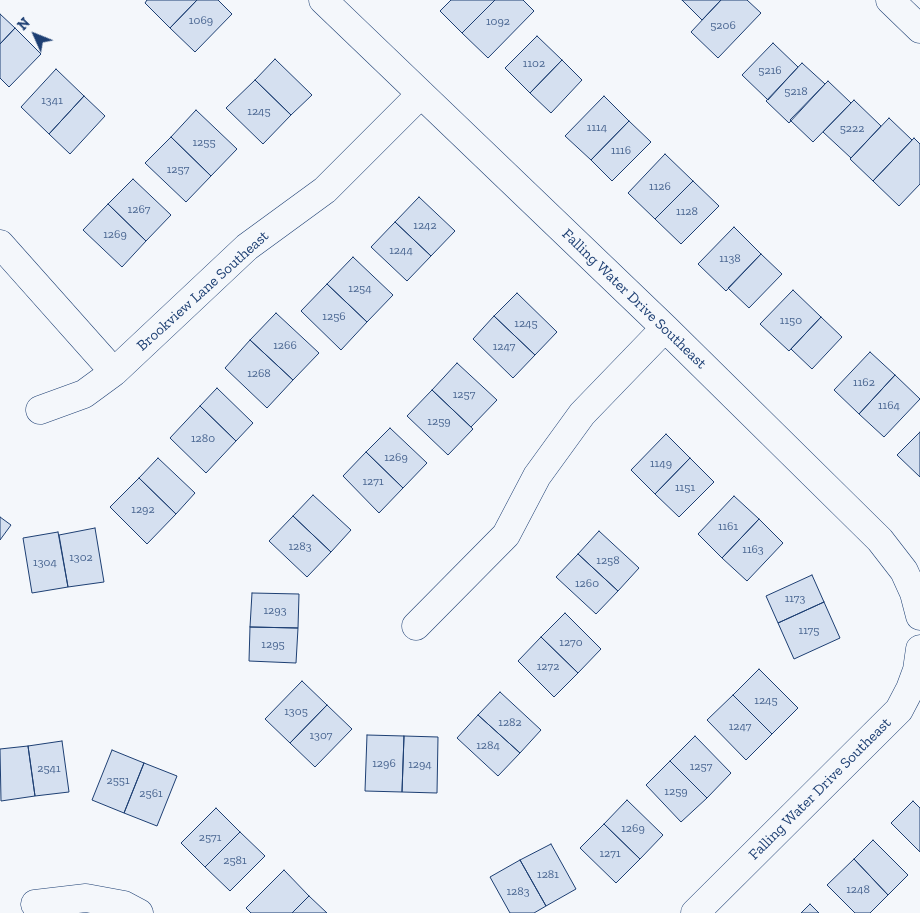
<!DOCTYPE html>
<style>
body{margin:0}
#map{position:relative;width:920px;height:913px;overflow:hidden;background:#f4f7fb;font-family:"Zilla Slab",serif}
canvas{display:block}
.north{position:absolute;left:10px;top:10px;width:50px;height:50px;-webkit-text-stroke:4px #f4f7fb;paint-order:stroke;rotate:314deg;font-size:14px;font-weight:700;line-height:20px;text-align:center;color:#1d3f73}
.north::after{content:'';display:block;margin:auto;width:18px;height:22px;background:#1d3f73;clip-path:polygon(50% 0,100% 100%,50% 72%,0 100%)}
</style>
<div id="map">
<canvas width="920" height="913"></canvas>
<div class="north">N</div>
</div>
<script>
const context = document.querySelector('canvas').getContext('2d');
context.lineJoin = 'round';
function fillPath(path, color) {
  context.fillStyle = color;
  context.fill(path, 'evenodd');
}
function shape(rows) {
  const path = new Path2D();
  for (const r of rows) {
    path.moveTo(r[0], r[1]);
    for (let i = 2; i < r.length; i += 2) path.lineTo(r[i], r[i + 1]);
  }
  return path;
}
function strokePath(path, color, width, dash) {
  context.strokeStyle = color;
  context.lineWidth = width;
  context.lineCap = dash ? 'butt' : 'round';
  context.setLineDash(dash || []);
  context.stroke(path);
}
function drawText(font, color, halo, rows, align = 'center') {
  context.font = font + ' "Zilla Slab",serif';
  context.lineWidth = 4;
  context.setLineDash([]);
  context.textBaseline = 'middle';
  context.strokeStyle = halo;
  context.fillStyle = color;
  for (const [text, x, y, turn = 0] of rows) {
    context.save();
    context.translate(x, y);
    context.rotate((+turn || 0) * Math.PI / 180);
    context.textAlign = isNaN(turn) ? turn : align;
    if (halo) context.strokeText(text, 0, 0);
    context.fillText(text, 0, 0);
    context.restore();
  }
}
const building = shape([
 [147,0,197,0,170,28,145,3,147,0],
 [197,0,218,0,232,14,195,52,170,28,197,0],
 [451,0,495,0,462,33,440,11,451,0],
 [495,0,523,0,534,11,488,58,462,33,495,0],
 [682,0,721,0,702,20,682,0],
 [721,0,747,0,761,13,718,58,691,32,721,0],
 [0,14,15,28,0,44,0,14],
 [15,28,41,54,9,87,0,78,0,44,15,28],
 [537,36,562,60,530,93,505,68,537,36],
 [773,43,798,67,768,100,742,75,773,43],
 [275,59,312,95,291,115,255,80,275,59],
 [562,60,582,80,551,113,530,93,562,60],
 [802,63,825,84,789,123,766,101,802,63],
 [56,69,84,96,49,134,21,107,56,69],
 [255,80,291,115,263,144,226,108,255,80],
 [828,81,851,103,813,142,790,120,828,81],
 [84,96,105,116,70,154,49,134,84,96],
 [604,96,629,121,591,160,565,136,604,96],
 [854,100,881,126,851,158,823,132,854,100],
 [196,110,237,149,211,176,171,137,196,110],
 [889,118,912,140,873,181,850,159,889,118],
 [629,121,651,142,612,181,591,160,629,121],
 [171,137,211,176,186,202,145,163,171,137],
 [914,138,920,144,920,184,899,206,873,181,914,138],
 [665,154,693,181,655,219,628,193,665,154],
 [133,179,171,215,146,241,108,204,133,179],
 [693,181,719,206,681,244,655,219,693,181],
 [419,197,455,231,431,256,395,222,419,197],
 [108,204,146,241,122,267,83,230,108,204],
 [395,222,431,256,407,281,371,247,395,222],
 [734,227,761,254,726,291,698,264,734,227],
 [761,254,782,274,749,308,728,288,761,254],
 [353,257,393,295,367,322,327,284,353,257],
 [327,284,367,322,341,350,301,311,327,284],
 [793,290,821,317,789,351,760,324,793,290],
 [517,293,557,332,535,355,494,316,517,293],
 [276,313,319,353,293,380,250,340,276,313],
 [494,316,535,355,513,378,473,339,494,316],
 [821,317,842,337,812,369,791,349,821,317],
 [250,340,293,380,267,408,225,368,250,340],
 [870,352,895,375,859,414,834,390,870,352],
 [457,363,497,400,471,427,432,390,457,363],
 [895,375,920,399,884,437,859,414,895,375],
 [217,388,253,423,236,441,200,406,217,388],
 [432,390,473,429,448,455,407,416,432,390],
 [200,406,236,441,206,473,170,438,200,406],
 [390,428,427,463,403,488,366,452,390,428],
 [920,432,920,477,897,455,920,432],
 [666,434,690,458,655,494,631,470,666,434],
 [366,452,403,488,379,513,343,476,366,452],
 [158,458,195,493,176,514,139,478,158,458],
 [690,458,714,482,679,517,655,494,690,458],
 [139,478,176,514,147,544,110,507,139,478],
 [313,495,351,530,331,552,293,516,313,495],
 [734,496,759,519,722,558,698,534,734,496],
 [293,516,331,552,307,577,269,541,293,516],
 [0,517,11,525,0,540,0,517],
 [759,519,783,543,747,581,722,558,759,519],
 [95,528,104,582,68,587,59,535,95,528],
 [599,531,639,568,618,591,578,554,599,531],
 [58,532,68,587,32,593,23,538,58,532],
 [578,554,618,591,596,614,556,577,578,554],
 [812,575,824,602,778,623,766,596,812,575],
 [252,593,299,594,298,628,250,627,252,593],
 [824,602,840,638,794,659,778,623,824,602],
 [565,613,601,649,578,673,541,637,565,613],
 [250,627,298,628,296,663,249,661,250,627],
 [541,637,578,673,554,697,518,661,541,637],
 [759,669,798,708,772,734,733,695,759,669],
 [302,681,327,705,290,743,265,719,302,681],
 [500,692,541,730,520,753,478,715,500,692],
 [733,695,772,734,746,760,707,720,733,695],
 [327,705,352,729,315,767,290,743,327,705],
 [478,715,520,753,498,776,457,738,478,715],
 [367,735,404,736,402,792,365,791,367,735],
 [404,736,438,737,437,793,402,792,404,736],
 [695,736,731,773,707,798,670,761,695,736],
 [62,741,69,792,35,796,28,746,62,741],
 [28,746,35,796,1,801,0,749,28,746],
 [112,750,144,763,124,813,92,800,112,750],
 [670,761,707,798,681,822,646,785,670,761],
 [144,763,177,776,157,826,124,813,144,763],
 [627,800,663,835,640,859,604,824,627,800],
 [913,801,920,808,920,852,891,823,913,801],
 [216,808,240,832,205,867,181,843,216,808],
 [604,824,640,859,616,883,580,848,604,824],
 [240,832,265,856,230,891,205,867,240,832],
 [873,840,908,875,888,895,854,859,873,840],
 [551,844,576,889,546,906,520,860,551,844],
 [854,859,888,895,870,913,855,913,827,885,854,859],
 [520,860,546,906,534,913,510,913,490,877,520,860],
 [284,870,309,896,292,913,251,913,246,908,284,870],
 [309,896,327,913,292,913,309,896],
 [810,904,819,913,801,913,810,904]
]);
const minor = shape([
 [323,0,665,328,880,540,904,571,914,593,920,616],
 [890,0,920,29],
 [0,244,114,372],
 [40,410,84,394,114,372,247,247,325,190,421,94],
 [416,626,506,535,537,476,582,414,665,328],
 [35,904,86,898,124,905,139,913],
 [695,913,899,710,910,689,917,670,920,649]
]);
const numberNames = [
 ["1069",201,21],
 ["1092",498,22],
 ["5206",723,26],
 ["1102",534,64],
 ["5216",770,71],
 ["5218",796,92],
 ["1341",52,101],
 ["1245",259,112],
 ["1114",597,128],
 ["5222",852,129],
 ["1255",204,143],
 ["1116",621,151],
 ["1257",178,170],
 ["1126",660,187],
 ["1267",139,210],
 ["1128",687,212],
 ["1242",425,226],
 ["1269",115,235],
 ["1244",401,251],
 ["1138",730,259],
 ["1254",360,289],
 ["1256",334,317],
 ["1150",791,321],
 ["1245",526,324],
 ["1266",285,346],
 ["1247",504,347],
 ["1268",259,374],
 ["1162",864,383],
 ["1257",464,395],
 ["1164",889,406],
 ["1259",439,422],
 ["1280",203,439],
 ["1269",396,458],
 ["1149",661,464],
 ["1271",373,482],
 ["1151",685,488],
 ["1292",143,510],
 ["1161",728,527],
 ["1283",300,547],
 ["1163",753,550],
 ["1302",81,558],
 ["1258",608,561],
 ["1304",45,563],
 ["1260",587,584],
 ["1173",795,599],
 ["1293",275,611],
 ["1175",809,631],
 ["1270",571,643],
 ["1295",273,645],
 ["1272",548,667],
 ["1245",766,701],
 ["1305",296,712],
 ["1282",510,723],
 ["1247",740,727],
 ["1307",321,736],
 ["1284",488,746],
 ["1296",384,764],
 ["1294",420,765],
 ["1257",701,767],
 ["2541",49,769],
 ["2551",118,781],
 ["1259",676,792],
 ["2561",151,794],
 ["1269",633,829],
 ["2571",210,838],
 ["1271",610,854],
 ["2581",235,861],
 ["1281",548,875],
 ["1248",858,890],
 ["1283",518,892]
];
const streetNames = [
 ["Brookview Lane Southeast",203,291,-42],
 ["Falling Water Drive Southeast",634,299,44],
 ["Falling Water Drive Southeast",820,789,-45]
];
fillPath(building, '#d5e0f0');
strokePath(building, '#1d3f73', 1);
strokePath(minor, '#1d3f73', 29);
strokePath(minor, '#f4f7fb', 28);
drawText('12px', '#4b6792', null, numberNames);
drawText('15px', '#1d3f73', '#f4f7fb', streetNames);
</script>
